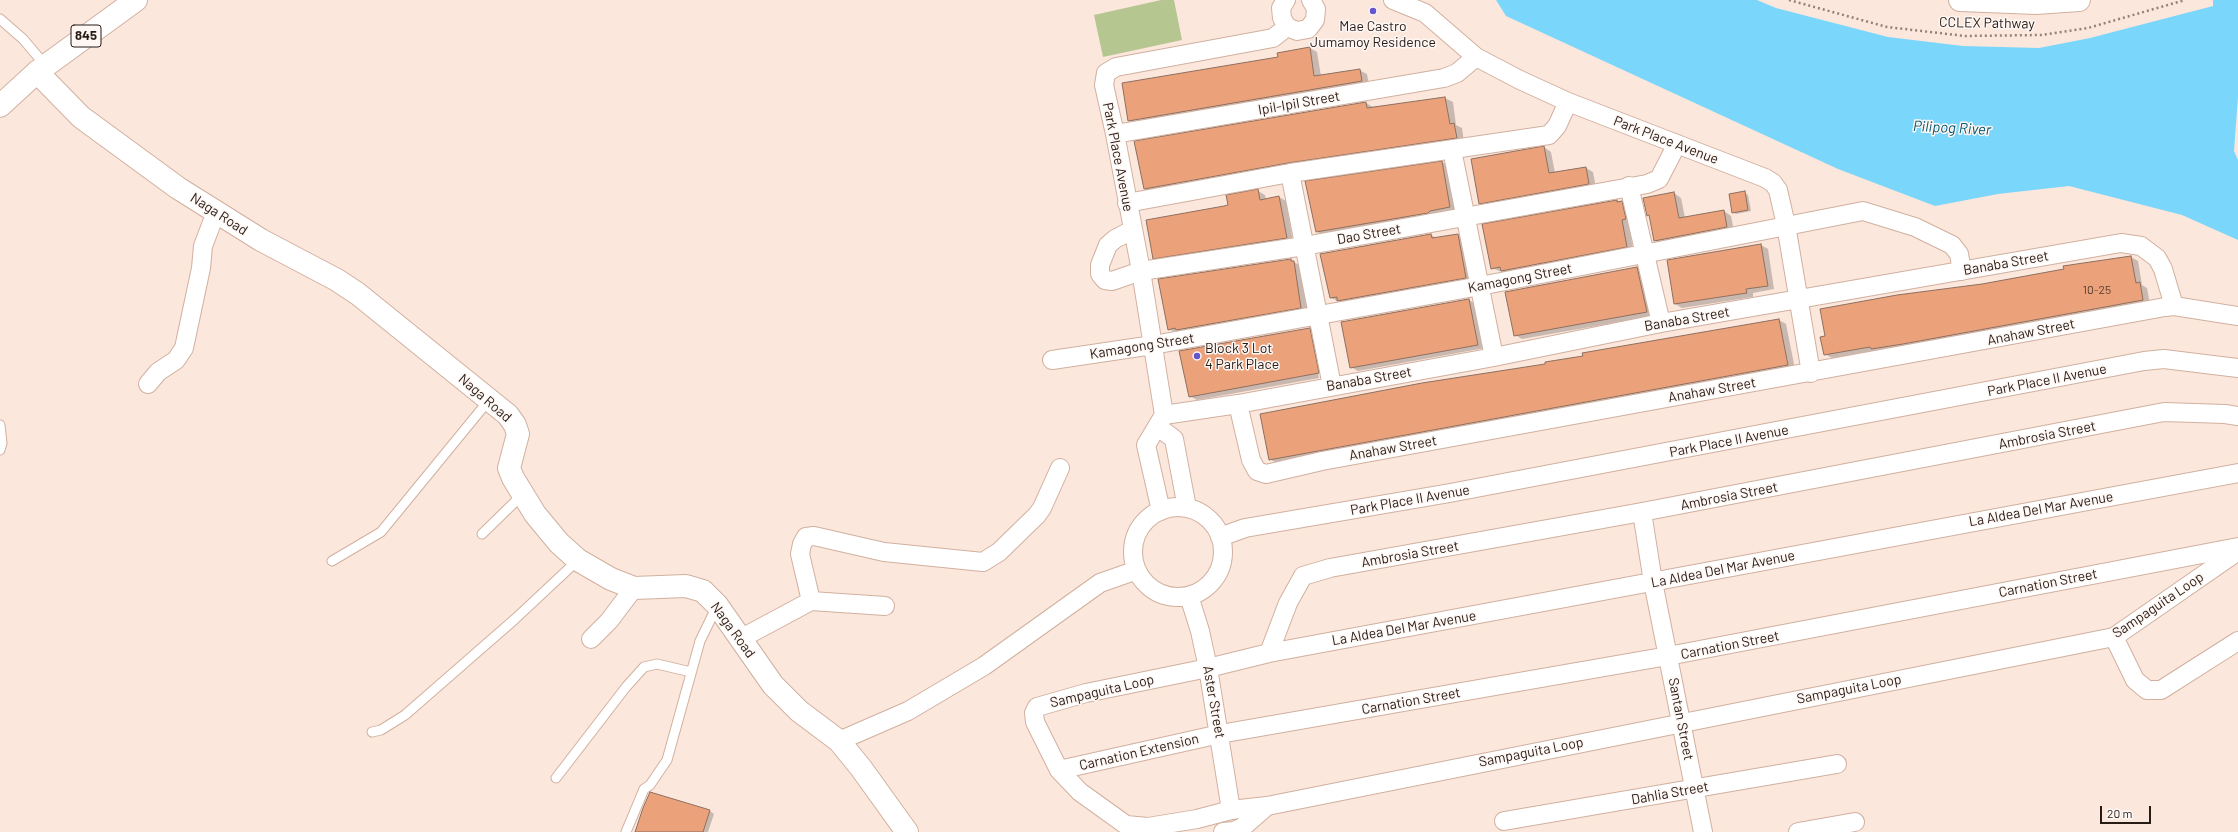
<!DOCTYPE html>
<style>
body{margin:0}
#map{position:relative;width:2238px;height:832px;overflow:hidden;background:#fce7dc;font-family:Barlow,sans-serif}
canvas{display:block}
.scale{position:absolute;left:2100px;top:806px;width:51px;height:18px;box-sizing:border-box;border:2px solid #271b15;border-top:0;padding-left:5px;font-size:12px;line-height:14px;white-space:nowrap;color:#271b15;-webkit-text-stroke:3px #fef7f4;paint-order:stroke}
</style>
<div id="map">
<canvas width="2238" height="832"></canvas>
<div class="scale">20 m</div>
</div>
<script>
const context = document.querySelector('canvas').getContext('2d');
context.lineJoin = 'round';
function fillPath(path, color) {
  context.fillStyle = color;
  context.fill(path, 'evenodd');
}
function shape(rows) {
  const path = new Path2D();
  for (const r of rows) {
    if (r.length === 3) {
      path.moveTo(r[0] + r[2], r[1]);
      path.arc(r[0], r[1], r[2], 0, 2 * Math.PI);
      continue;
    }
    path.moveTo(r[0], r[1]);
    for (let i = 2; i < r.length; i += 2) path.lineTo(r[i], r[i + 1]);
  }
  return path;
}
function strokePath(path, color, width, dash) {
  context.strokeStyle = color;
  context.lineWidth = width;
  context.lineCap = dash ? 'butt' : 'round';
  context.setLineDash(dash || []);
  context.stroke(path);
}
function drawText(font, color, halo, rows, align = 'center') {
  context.font = font + ' Barlow,sans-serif';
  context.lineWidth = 3;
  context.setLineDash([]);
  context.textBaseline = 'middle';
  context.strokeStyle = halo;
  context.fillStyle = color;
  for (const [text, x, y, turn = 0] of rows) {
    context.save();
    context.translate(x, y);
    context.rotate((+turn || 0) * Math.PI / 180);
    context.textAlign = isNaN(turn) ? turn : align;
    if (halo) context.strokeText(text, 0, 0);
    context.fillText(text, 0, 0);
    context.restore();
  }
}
const green = shape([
 [1161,0,1174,0,1182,40,1103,57,1094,15]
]);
const water = shape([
 [1496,0,1757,0,1776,8,1888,37,1963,46,2039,48,2090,38,2213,6,2213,0,2238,0,2238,97,2234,151,2238,160,2238,240,2182,215,2069,186,1998,194,1935,206,1838,169,1506,16]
]);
const shadow = shape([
 [1310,48,1317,52,1321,76,1359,70,1367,74,1369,85,1137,125,1129,120,1279,58],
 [1445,98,1453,102,1456,125,1462,128,1464,142,1152,193,1144,189,1366,103,1373,107],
 [1544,147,1551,152,1555,173,1586,168,1593,172,1596,188,1487,207,1480,203],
 [1442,162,1449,166,1456,211,1324,236,1318,232,1306,182],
 [1258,191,1265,195,1266,200,1279,197,1286,201,1293,242,1161,262,1154,258,1229,206,1227,196],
 [1674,193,1681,198,1685,218,1724,211,1731,216,1734,231,1662,245,1655,240,1650,216,1648,215],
 [1745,193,1748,195,1751,211,1736,214,1733,212],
 [1617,201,1629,206,1629,223,1633,250,1509,275,1492,268],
 [1431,235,1438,239,1458,235,1464,239,1472,282,1345,304,1331,298,1321,255],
 [1761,245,1768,249,1774,289,1753,293,1753,297,1682,308,1675,304],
 [2131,257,2138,261,2142,285,2147,288,2150,304,1832,358,1825,354,1982,285],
 [1290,260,1301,266,1308,311,1176,333,1169,329],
 [1637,268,1644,272,1653,316,1522,339,1515,335],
 [1469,300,1476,304,1485,348,1358,371,1351,367,1342,323],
 [1779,320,1786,324,1795,369,1278,464,1270,459,1546,365],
 [1310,329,1317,333,1325,377,1321,378,1312,332,1310,332,1319,378,1197,400,1190,396],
 [710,811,714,814,708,832,637,832]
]);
const building = shape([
 [1310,47,1314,76,1360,69,1362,81,1128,121,1122,83,1278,57,1277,53,1310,47],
 [1445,97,1450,124,1454,123,1457,138,1288,163,1144,189,1134,141,1366,102,1367,108,1445,97],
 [1544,146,1549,173,1586,167,1589,184,1479,204,1471,159,1544,146],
 [1442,161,1450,207,1430,211,1428,213,1316,232,1305,181,1442,161],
 [1258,189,1260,200,1279,196,1287,238,1153,259,1146,220,1224,206,1228,205,1226,195,1258,189],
 [1745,191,1748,210,1732,213,1729,194,1745,191],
 [1674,192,1679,218,1724,210,1727,227,1654,241,1649,215,1647,216,1643,198,1674,192],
 [1617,200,1617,202,1622,201,1626,219,1622,220,1627,247,1501,271,1500,267,1491,269,1482,224,1617,200],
 [1431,234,1432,238,1458,234,1466,278,1337,301,1337,297,1330,298,1320,254,1431,234],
 [1761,244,1768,286,1746,289,1747,293,1674,304,1667,260,1761,244],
 [2131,256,2136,283,2140,282,2143,300,1903,344,1871,349,1870,347,1824,355,1820,337,1825,336,1820,309,1897,295,1982,284,2064,269,2063,266,2131,256],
 [1291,259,1291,261,1294,261,1301,308,1176,330,1175,328,1168,330,1158,279,1291,259],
 [1637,267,1647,312,1514,336,1505,292,1637,267],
 [1469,299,1478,345,1350,368,1341,322,1469,299],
 [1779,319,1788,365,1269,460,1260,414,1422,383,1545,364,1545,362,1583,356,1582,353,1779,319],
 [1310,328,1319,373,1189,397,1179,351,1310,328],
 [650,792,710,810,703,832,635,832,643,808,650,792]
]);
const path = shape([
 [1789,0,1887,27,1965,36,2041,35,2088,28,2185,0]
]);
const service = shape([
 [0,19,23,39,45,65],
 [0,425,2,443,0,450],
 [482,534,522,495],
 [332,561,381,532,489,400],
 [372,732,381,730,405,715,515,619,578,560],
 [556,778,626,687,644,667,657,664,691,672],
 [626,832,644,789,650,785,667,760,700,641,717,606]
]);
const minor = shape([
 [1286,0,1281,8,1282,18,1287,27,1297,31,1308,29,1315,20,1316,9,1311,0],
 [1393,0,1425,13,1476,57,1520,80,1568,102,1765,178,1773,183,1778,190,1786,225,1811,373],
 [1115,134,1444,78,1457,73,1476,57],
 [1452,150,1494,357],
 [1290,173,1332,386],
 [1629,186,1661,323],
 [1127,203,1290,173,1549,135,1557,126,1568,102],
 [1132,230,1115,239,1108,245,1100,265,1100,274,1105,280,1112,281,1141,271,1304,246,1647,184,1659,179,1677,144],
 [1052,360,1153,345,1480,286,1863,211,1915,227,1952,245,1959,254,1962,271],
 [148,384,158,372,176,360,184,348,201,268,203,246,216,212],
 [1238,404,1251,460,1257,471,1266,474,1322,461,2165,307,2174,306,2238,316],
 [1164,415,1238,404,1494,357,1661,323,2121,243,2141,246,2157,258,2163,269,2174,306],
 [1158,427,1174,439,1187,508],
 [2238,473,1269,653,1208,668,1086,693,1037,707,1034,713,1035,722,1059,770,1080,792,1126,825,1148,827,1197,819,1231,810,1267,806,2114,637,2238,551],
 [1178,552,45],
 [1161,511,1146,445,1164,415,1141,271,1115,134,1104,85,1106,73,1116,67,1273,38,1287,27],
 [1642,512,1653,582,1703,832],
 [1220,537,1245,528,1450,493,2144,361,2164,359,2238,368],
 [1189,596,1200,631,1208,668,1231,810],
 [811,601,800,554,802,544,806,537,814,536,884,552,983,562,999,552,1037,515,1042,508,1060,468],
 [2114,637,2135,680,2147,690,2161,690,2238,641],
 [591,639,609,621,634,588],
 [740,639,811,601,885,606],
 [1269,653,1288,603,1303,576,1330,568,1642,512,2164,412,2225,414,2238,416],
 [839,741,908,711,984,666,1100,583,1137,570],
 [1059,770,1220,734,1668,656,2238,547],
 [1504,821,1837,764],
 [1223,832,1234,831,1243,827,1267,806],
 [1798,832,1855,822]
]);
const tertiary = shape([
 [37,72,81,117,178,188,261,240,337,280,358,294,508,415,515,425,518,434,509,468,513,478,535,514,559,543,578,560,611,579,634,588,686,586,703,591,717,605,773,685,799,711,839,741,861,768,907,832]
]);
const primary = shape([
 [0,106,37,72,136,0]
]);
const motorway = shape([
 [1960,0,2036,3,2079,0]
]);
const markers = [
 [1373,11,4,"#6555ce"],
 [1197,356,4,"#6555ce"]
];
const numberNames = [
 ["10-25",2097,290]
];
const shields = [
 [86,36,30]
];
const shieldNames = [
 ["845",86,36]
];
const streetNames = [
 ["CCLEX Pathway",1987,23,1],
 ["Ipil-Ipil Street",1299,103,-10],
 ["Park Place Avenue",1666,140,21],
 ["Park Place Avenue",1118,157,79],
 ["Naga Road",219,214,33],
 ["Dao Street",1369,234,-10],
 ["Banaba Street",2006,263,-10],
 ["Kamagong Street",1520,278,-11],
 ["Banaba Street",1687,319,-10],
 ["Anahaw Street",2031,332,-11],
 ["Kamagong Street",1142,346,-9],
 ["Banaba Street",1369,379,-10],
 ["Park Place II Avenue",2047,380,-11],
 ["Anahaw Street",1712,390,-10],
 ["Naga Road",485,398,41],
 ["Ambrosia Street",2047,435,-11],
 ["Park Place II Avenue",1729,441,-11],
 ["Anahaw Street",1393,448,-10],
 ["Ambrosia Street",1729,496,-11],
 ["Park Place II Avenue",1410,500,-10],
 ["La Aldea Del Mar Avenue",2041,509,-10],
 ["Ambrosia Street",1410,554,-10],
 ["La Aldea Del Mar Avenue",1723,569,-11],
 ["Carnation Street",2048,583,-11],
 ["Sampaguita Loop",2158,605,-34],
 ["La Aldea Del Mar Avenue",1404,628,-10],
 ["Naga Road",733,630,54],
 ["Carnation Street",1730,645,-11],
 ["Sampaguita Loop",1849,689,-11],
 ["Sampaguita Loop",1102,691,-13],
 ["Carnation Street",1411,701,-10],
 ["Aster Street",1214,702,80],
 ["Santan Street",1681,719,79],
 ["Carnation Extension",1139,752,-13],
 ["Sampaguita Loop",1531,752,-11],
 ["Dahlia Street",1670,793,-10]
];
const poiNames = [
 ["Mae Castro",1373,26],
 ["Jumamoy Residence",1373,42],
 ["Block 3 Lot",1205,348,"left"],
 ["4 Park Place",1205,364,"left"]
];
const waterNames = [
 ["Pilipog River",1952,128,3]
];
fillPath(green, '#b6c690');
fillPath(water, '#7ad6fb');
fillPath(shadow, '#0003');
fillPath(building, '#eba27b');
strokePath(building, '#8d6f5f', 1);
strokePath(service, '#d1b09f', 11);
strokePath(minor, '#d1b09f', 20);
strokePath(tertiary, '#d1b09f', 24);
strokePath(primary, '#d1b09f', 24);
strokePath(motorway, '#d1b09f', 24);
strokePath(path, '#928279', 2.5, [2, 3]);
strokePath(service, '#fff', 9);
strokePath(minor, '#fff', 18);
strokePath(tertiary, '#fff', 22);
strokePath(primary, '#fff', 22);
strokePath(motorway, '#fff', 22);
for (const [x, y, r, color] of markers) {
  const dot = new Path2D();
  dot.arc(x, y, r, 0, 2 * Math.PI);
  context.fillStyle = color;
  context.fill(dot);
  strokePath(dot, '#fef7f4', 1.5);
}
drawText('12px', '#583d2e', null, numberNames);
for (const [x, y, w] of shields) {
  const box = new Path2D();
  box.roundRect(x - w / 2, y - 11, w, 22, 3);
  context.fillStyle = '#fef7f4';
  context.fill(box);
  strokePath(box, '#271b15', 1);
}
drawText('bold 13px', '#271b15', null, shieldNames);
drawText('14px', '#271b15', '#fef7f4', streetNames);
drawText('14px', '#271b15', '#fef7f4', poiNames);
drawText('italic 15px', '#085871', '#fef7f4', waterNames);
</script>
